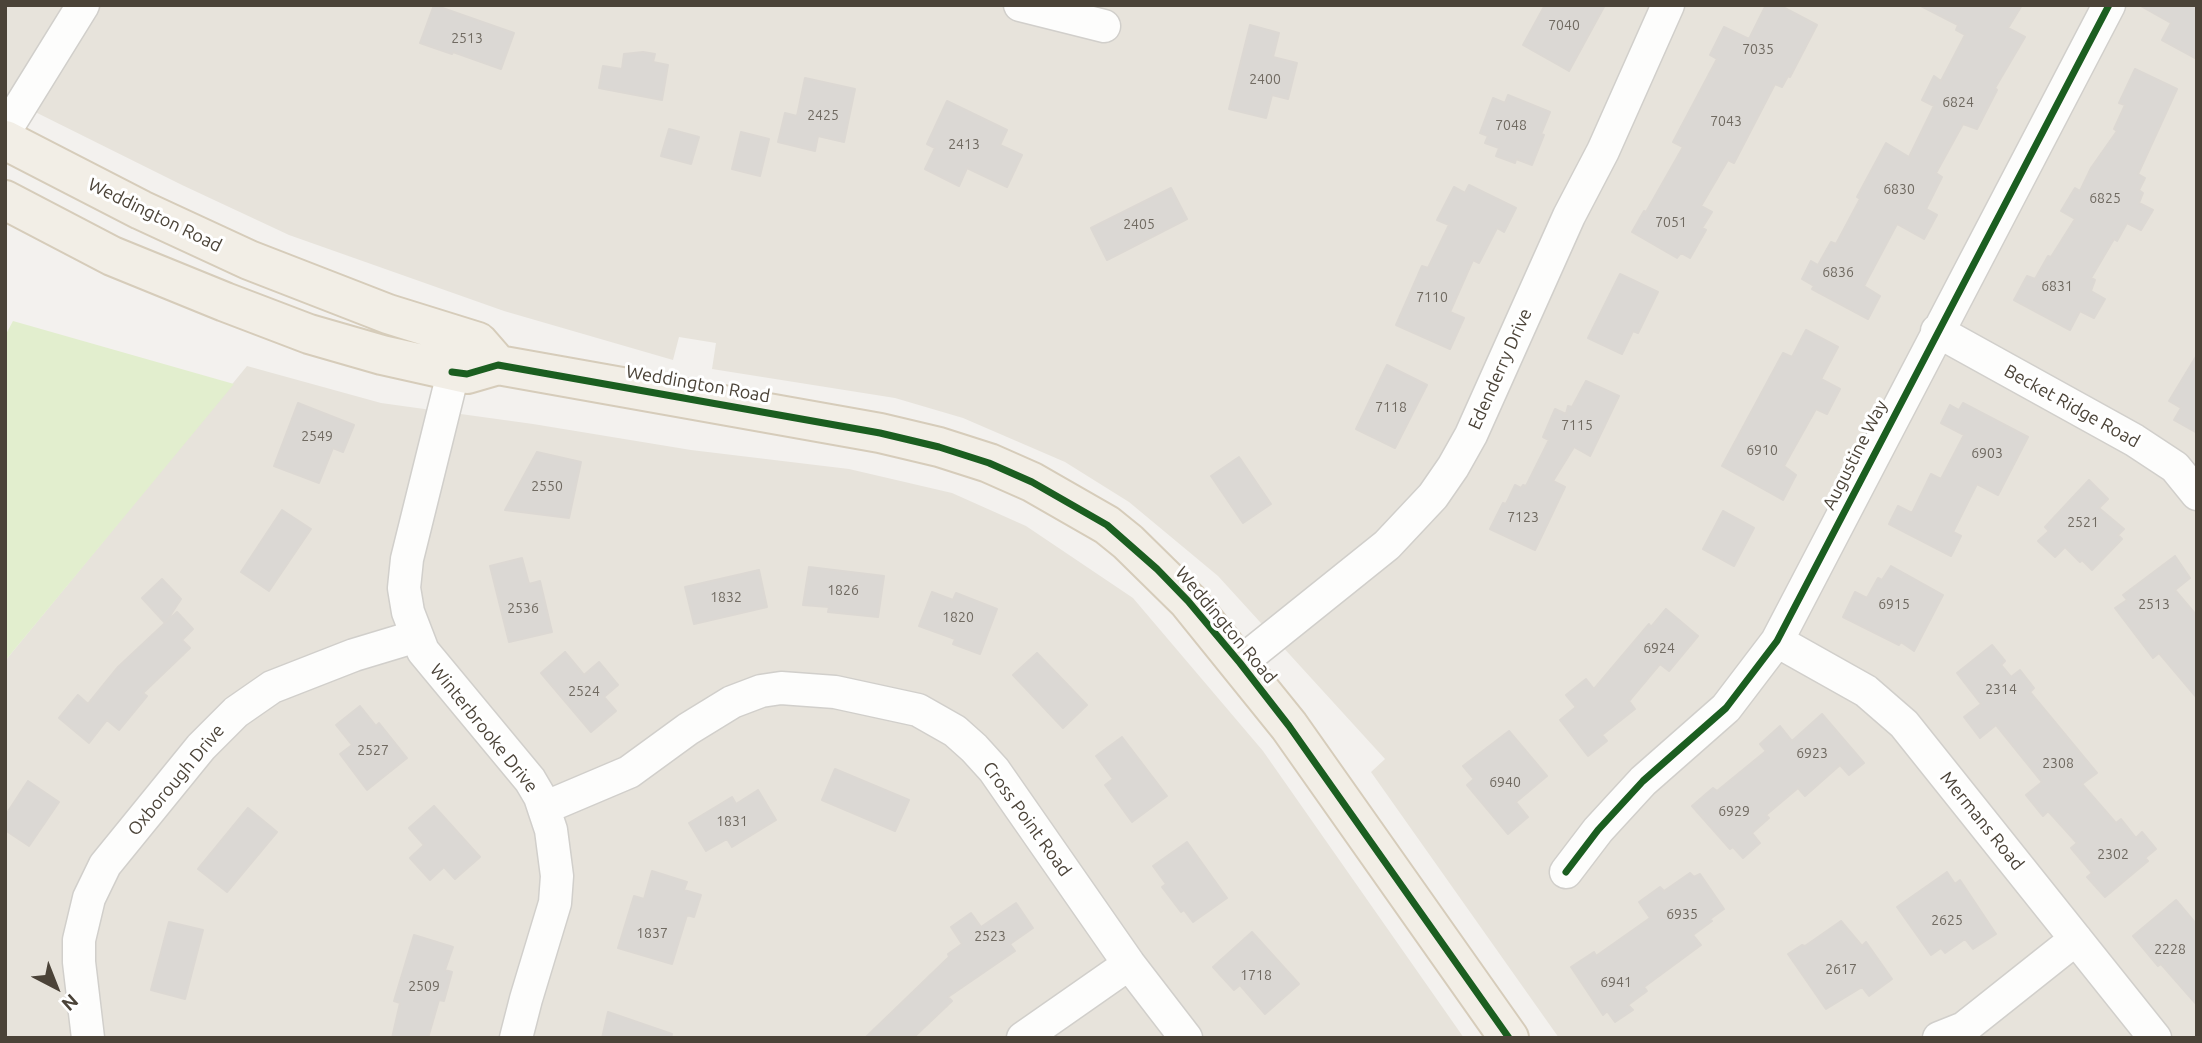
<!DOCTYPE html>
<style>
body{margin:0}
#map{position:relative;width:2202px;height:1043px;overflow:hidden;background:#f3f1ee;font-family:Ubuntu,sans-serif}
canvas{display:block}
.frame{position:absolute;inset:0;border:7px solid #4b4338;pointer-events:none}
.north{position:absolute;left:21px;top:952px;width:70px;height:70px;-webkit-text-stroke:5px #fff;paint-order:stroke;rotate:138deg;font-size:19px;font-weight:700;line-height:28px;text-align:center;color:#4b4338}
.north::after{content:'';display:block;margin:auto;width:24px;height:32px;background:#4b4338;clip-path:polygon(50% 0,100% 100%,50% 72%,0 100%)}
</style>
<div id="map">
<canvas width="2202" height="1043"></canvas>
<div class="frame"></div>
<div class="north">N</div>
</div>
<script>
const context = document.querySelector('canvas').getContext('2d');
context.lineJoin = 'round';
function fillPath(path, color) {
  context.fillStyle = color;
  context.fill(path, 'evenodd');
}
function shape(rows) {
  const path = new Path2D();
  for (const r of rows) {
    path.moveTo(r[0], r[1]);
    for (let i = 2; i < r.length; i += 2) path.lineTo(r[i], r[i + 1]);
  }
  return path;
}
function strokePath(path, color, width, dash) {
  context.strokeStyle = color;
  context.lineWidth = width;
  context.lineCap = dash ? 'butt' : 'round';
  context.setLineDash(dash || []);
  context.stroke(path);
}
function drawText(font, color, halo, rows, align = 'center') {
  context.font = font + ' Ubuntu,sans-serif';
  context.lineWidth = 6;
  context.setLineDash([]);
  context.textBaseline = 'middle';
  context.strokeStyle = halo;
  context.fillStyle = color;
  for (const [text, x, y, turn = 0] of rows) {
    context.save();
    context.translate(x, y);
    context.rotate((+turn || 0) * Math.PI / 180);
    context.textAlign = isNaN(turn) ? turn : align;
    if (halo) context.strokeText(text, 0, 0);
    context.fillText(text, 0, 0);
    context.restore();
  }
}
const residential = shape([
 [5,5,2197,5,2197,1038,1559,1038,1371,772,1385,759,1218,576,1129,502,1065,462,963,418,895,398,712,369,716,343,679,337,673,360,504,311,289,235,182,185,5,97],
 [247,366,381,403,533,424,691,450,849,469,952,493,1026,526,1133,598,1263,751,1464,1038,5,1038,5,661]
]);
const green = shape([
 [13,321,234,384,5,661,5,336]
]);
const building = shape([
 [434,5,514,33,501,69,453,52,452,54,420,43,434,5],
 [1545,5,1605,5,1569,71,1523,45,1545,5],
 [1766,5,1779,5,1817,25,1790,77,1788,76,1782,87,1775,84,1734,163,1728,160,1701,206,1712,212,1702,228,1706,230,1690,258,1681,253,1677,258,1632,232,1644,211,1646,212,1683,147,1673,142,1717,59,1710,55,1724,27,1749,39,1766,5],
 [1919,5,2022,5,2008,28,2025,37,1995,88,1997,90,1977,129,1963,124,1936,173,1942,177,1926,209,1937,215,1924,239,1897,224,1864,286,1880,296,1868,319,1812,289,1814,286,1802,279,1811,261,1818,265,1831,242,1836,244,1860,199,1857,197,1886,143,1909,157,1934,106,1922,100,1934,76,1941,81,1965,35,1956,30,1958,25,1919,5],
 [2139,5,2197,5,2197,59,2162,40,2171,23,2139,5],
 [1250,25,1279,33,1273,57,1297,63,1288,99,1272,95,1266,118,1229,109,1250,25],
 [643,52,655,54,653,62,668,65,662,100,599,88,603,66,622,69,624,54,643,52],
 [2135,69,2177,89,2138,174,2145,178,2139,190,2143,193,2139,203,2153,210,2141,230,2127,223,2117,241,2114,239,2091,278,2095,280,2091,291,2105,299,2094,318,2080,311,2070,330,2014,300,2027,276,2035,279,2048,256,2051,257,2075,219,2061,211,2075,188,2080,191,2091,168,2117,131,2114,129,2125,105,2119,103,2135,69],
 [805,78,855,89,844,142,818,136,815,151,778,142,785,113,797,116,805,78],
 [1508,95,1550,112,1541,134,1544,135,1532,165,1516,159,1515,163,1496,156,1499,148,1485,143,1488,136,1480,133,1493,98,1505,103,1508,95],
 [947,101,1007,130,1000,145,1022,155,1007,187,967,168,959,186,925,169,935,148,927,144,947,101],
 [669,129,699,137,691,164,661,156,669,129],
 [741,132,769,139,760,176,732,169,741,132],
 [1469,185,1516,208,1504,232,1497,228,1479,263,1473,260,1450,312,1464,318,1450,349,1396,325,1422,266,1428,268,1449,225,1437,220,1454,187,1465,193,1469,185],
 [1171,188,1187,219,1107,260,1091,228,1171,188],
 [1620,274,1658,292,1638,333,1633,331,1622,354,1588,338,1620,274],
 [1806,330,1838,347,1821,379,1840,389,1827,414,1816,409,1784,466,1796,475,1783,500,1722,466,1783,353,1792,357,1806,330],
 [2197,355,2197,433,2174,420,2181,408,2169,401,2197,355],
 [1387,365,1427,385,1395,448,1356,429,1387,365],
 [1586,381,1619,396,1590,456,1574,447,1553,481,1565,487,1535,550,1490,529,1503,503,1506,504,1515,485,1521,488,1523,485,1526,486,1549,440,1543,437,1555,409,1566,414,1568,406,1572,407,1586,381],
 [298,403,354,425,343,452,333,448,319,483,274,466,298,403],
 [1963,403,2028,437,1998,495,1977,484,1953,532,1961,536,1951,556,1889,524,1898,506,1912,513,1931,474,1941,479,1964,435,1941,423,1950,405,1959,410,1963,403],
 [537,452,581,462,569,518,505,510,537,452],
 [1239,457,1271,504,1243,523,1211,476,1239,457],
 [2089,480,2108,499,2099,508,2124,529,2118,535,2122,539,2092,570,2082,560,2080,562,2065,547,2055,557,2038,541,2049,531,2045,527,2089,480],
 [282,510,311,529,269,591,241,572,282,510],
 [1723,511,1754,528,1734,566,1703,549,1723,511],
 [2175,556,2190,578,2175,590,2197,616,2197,698,2159,653,2153,658,2115,608,2127,600,2123,595,2175,556],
 [522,558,529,584,540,581,552,632,509,642,490,566,522,558],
 [1891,566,1943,595,1914,651,1901,642,1899,645,1843,617,1855,592,1867,598,1878,578,1882,580,1891,566],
 [809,567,884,576,878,617,828,612,829,607,803,605,809,567],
 [759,570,767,607,694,624,685,587,759,570],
 [162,579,181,599,166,622,177,612,193,629,182,640,190,648,143,693,147,696,119,730,107,720,89,743,59,718,78,695,88,704,118,667,165,623,142,598,162,579],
 [932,592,953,600,956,593,997,609,980,654,953,644,955,639,919,626,932,592],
 [1666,609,1698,636,1669,671,1660,664,1629,701,1635,709,1602,735,1607,741,1588,756,1560,720,1576,707,1566,695,1586,679,1594,689,1649,624,1651,627,1666,609],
 [1992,645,2005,661,2001,665,2011,677,2020,670,2034,688,2030,692,2097,773,2082,784,2116,823,2121,819,2136,838,2142,832,2156,849,2145,858,2148,861,2105,897,2087,877,2092,873,2071,848,2077,843,2048,811,2043,816,2026,795,2042,782,1996,725,1980,738,1964,717,1981,704,1957,673,1992,645],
 [565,652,584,675,599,662,618,685,604,697,616,711,591,732,541,673,565,652],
 [1037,653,1087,705,1063,728,1013,675,1037,653],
 [360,706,376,726,379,723,407,758,367,790,340,754,352,745,336,725,360,706],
 [1822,714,1864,763,1849,775,1840,765,1805,796,1798,788,1766,815,1769,818,1752,833,1760,843,1743,858,1733,847,1730,849,1692,806,1713,788,1717,791,1766,751,1760,744,1780,726,1792,741,1822,714],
 [1509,731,1547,776,1516,802,1528,817,1508,834,1467,785,1474,779,1463,766,1509,731],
 [1122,737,1167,796,1132,822,1105,785,1113,779,1096,756,1122,737],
 [835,769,909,800,895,831,822,800,835,769],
 [28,781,59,802,29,846,5,830,5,816,28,781],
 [758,790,776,820,732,847,727,839,706,851,689,823,732,797,736,804,758,790],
 [434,806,480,857,455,879,444,867,430,880,410,858,424,845,409,828,434,806],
 [248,808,277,832,227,892,198,869,248,808],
 [1187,842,1227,898,1193,922,1184,910,1181,912,1162,887,1166,884,1153,866,1187,842],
 [652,871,687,882,684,890,701,895,694,917,687,915,672,964,618,948,634,896,644,899,652,871],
 [1947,872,1955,884,1960,880,1996,934,1973,949,1965,939,1945,953,1941,948,1931,955,1897,907,1947,872],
 [1690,873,1694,877,1700,874,1724,909,1710,919,1712,921,1693,935,1701,945,1644,987,1647,991,1628,1005,1633,1010,1615,1022,1607,1011,1603,1015,1571,967,1594,952,1596,956,1650,918,1639,902,1660,887,1664,891,1690,873],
 [2176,900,2197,925,2197,1005,2161,964,2158,966,2133,936,2176,900],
 [1016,903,1033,928,1010,944,1015,951,948,997,952,1001,913,1038,865,1038,949,957,948,954,962,944,951,927,971,913,981,927,1016,903],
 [1841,921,1862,946,1866,942,1892,979,1869,996,1862,987,1826,1009,1788,954,1802,945,1805,946,1841,921],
 [169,922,203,930,185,999,151,990,169,922],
 [1252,932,1299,984,1265,1014,1240,985,1234,990,1213,967,1252,932],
 [414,935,453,947,445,970,452,972,444,1001,439,1000,428,1038,392,1038,400,1003,394,1001,414,935],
 [608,1012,672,1034,671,1038,602,1038,608,1012]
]);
const minor = shape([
 [1020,5,1104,26],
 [5,131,83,5],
 [1937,331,2134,440,2175,467,2197,494],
 [459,349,407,559,404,588,408,612,423,651,530,780,540,797,551,830,557,876,555,903,526,999,516,1038],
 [1777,641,1866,691,1904,724,2155,1038],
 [1240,663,1387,545,1433,496,1453,467,1471,435,1569,216,1603,151,1668,5],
 [544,808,629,772,688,729,732,702,761,691,781,688,835,692,918,710,955,731,974,748,994,770,1129,964,1186,1038],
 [1566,872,1598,830,1643,781,1726,708,1777,641,2109,5],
 [88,1038,79,962,79,940,89,898,105,865,201,747,236,712,272,687,354,655,417,636],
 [1023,1038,1129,964],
 [1939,1038,1964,1028,2076,939]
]);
const major = shape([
 [5,140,141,210,249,260,388,314,478,342,498,365],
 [5,200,112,256,225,302,309,334,382,355,467,374,498,365,880,433,939,447,989,463,1032,482,1107,525,1128,542,1188,601,1289,726,1509,1038]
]);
const cycleway = shape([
 [452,372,467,374,498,365,880,433,939,447,989,463,1032,482,1107,525,1157,569,1188,601,1240,663,1289,726,1509,1038],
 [1566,872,1598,830,1643,781,1726,708,1777,641,2109,5]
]);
const numberNames = [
 ["7040",1564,25],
 ["2513",467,38],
 ["7035",1758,49],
 ["2400",1265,79],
 ["6824",1958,102],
 ["2425",823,115],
 ["7043",1726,121],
 ["7048",1511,125],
 ["2413",964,144],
 ["6830",1899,189],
 ["6825",2105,198],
 ["7051",1671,222],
 ["2405",1139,224],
 ["6836",1838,272],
 ["6831",2057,286],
 ["7110",1432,297],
 ["7118",1391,407],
 ["7115",1577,425],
 ["2549",317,436],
 ["6910",1762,450],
 ["6903",1987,453],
 ["2550",547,486],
 ["7123",1523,517],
 ["2521",2083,522],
 ["1826",843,590],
 ["1832",726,597],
 ["6915",1894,604],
 ["2513",2154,604],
 ["2536",523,608],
 ["1820",958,617],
 ["6924",1659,648],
 ["2314",2001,689],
 ["2524",584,691],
 ["2527",373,750],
 ["6923",1812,753],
 ["2308",2058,763],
 ["6940",1505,782],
 ["6929",1734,811],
 ["1831",732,821],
 ["2302",2113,854],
 ["6935",1682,914],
 ["2625",1947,920],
 ["1837",652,933],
 ["2523",990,936],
 ["2228",2170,949],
 ["2617",1841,969],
 ["1718",1256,975],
 ["6941",1616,982],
 ["2509",424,986]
];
const streetNames = [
 ["Weddington Road",155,215,26],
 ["Edenderry Drive",1500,369,-66],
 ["Weddington Road",698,384,10],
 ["Becket Ridge Road",2072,406,29],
 ["Augustine Way",1855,455,-63],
 ["Weddington Road",1226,625,50],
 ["Winterbrooke Drive",484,728,51],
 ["Oxborough Drive",176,780,-50],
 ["Cross Point Road",1027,819,54],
 ["Mermans Road",1982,821,51]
];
fillPath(residential, '#e7e3db');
fillPath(green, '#e2eece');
fillPath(building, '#dbd8d4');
strokePath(building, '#dcd8d3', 2);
strokePath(minor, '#d1cfcb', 35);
strokePath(major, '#d6ccba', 42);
strokePath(minor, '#fdfdfc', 32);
strokePath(major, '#f2eee6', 38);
strokePath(cycleway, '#1b5e20', 7);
drawText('14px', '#706a61', null, numberNames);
drawText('18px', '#4b4338', '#fff', streetNames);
</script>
